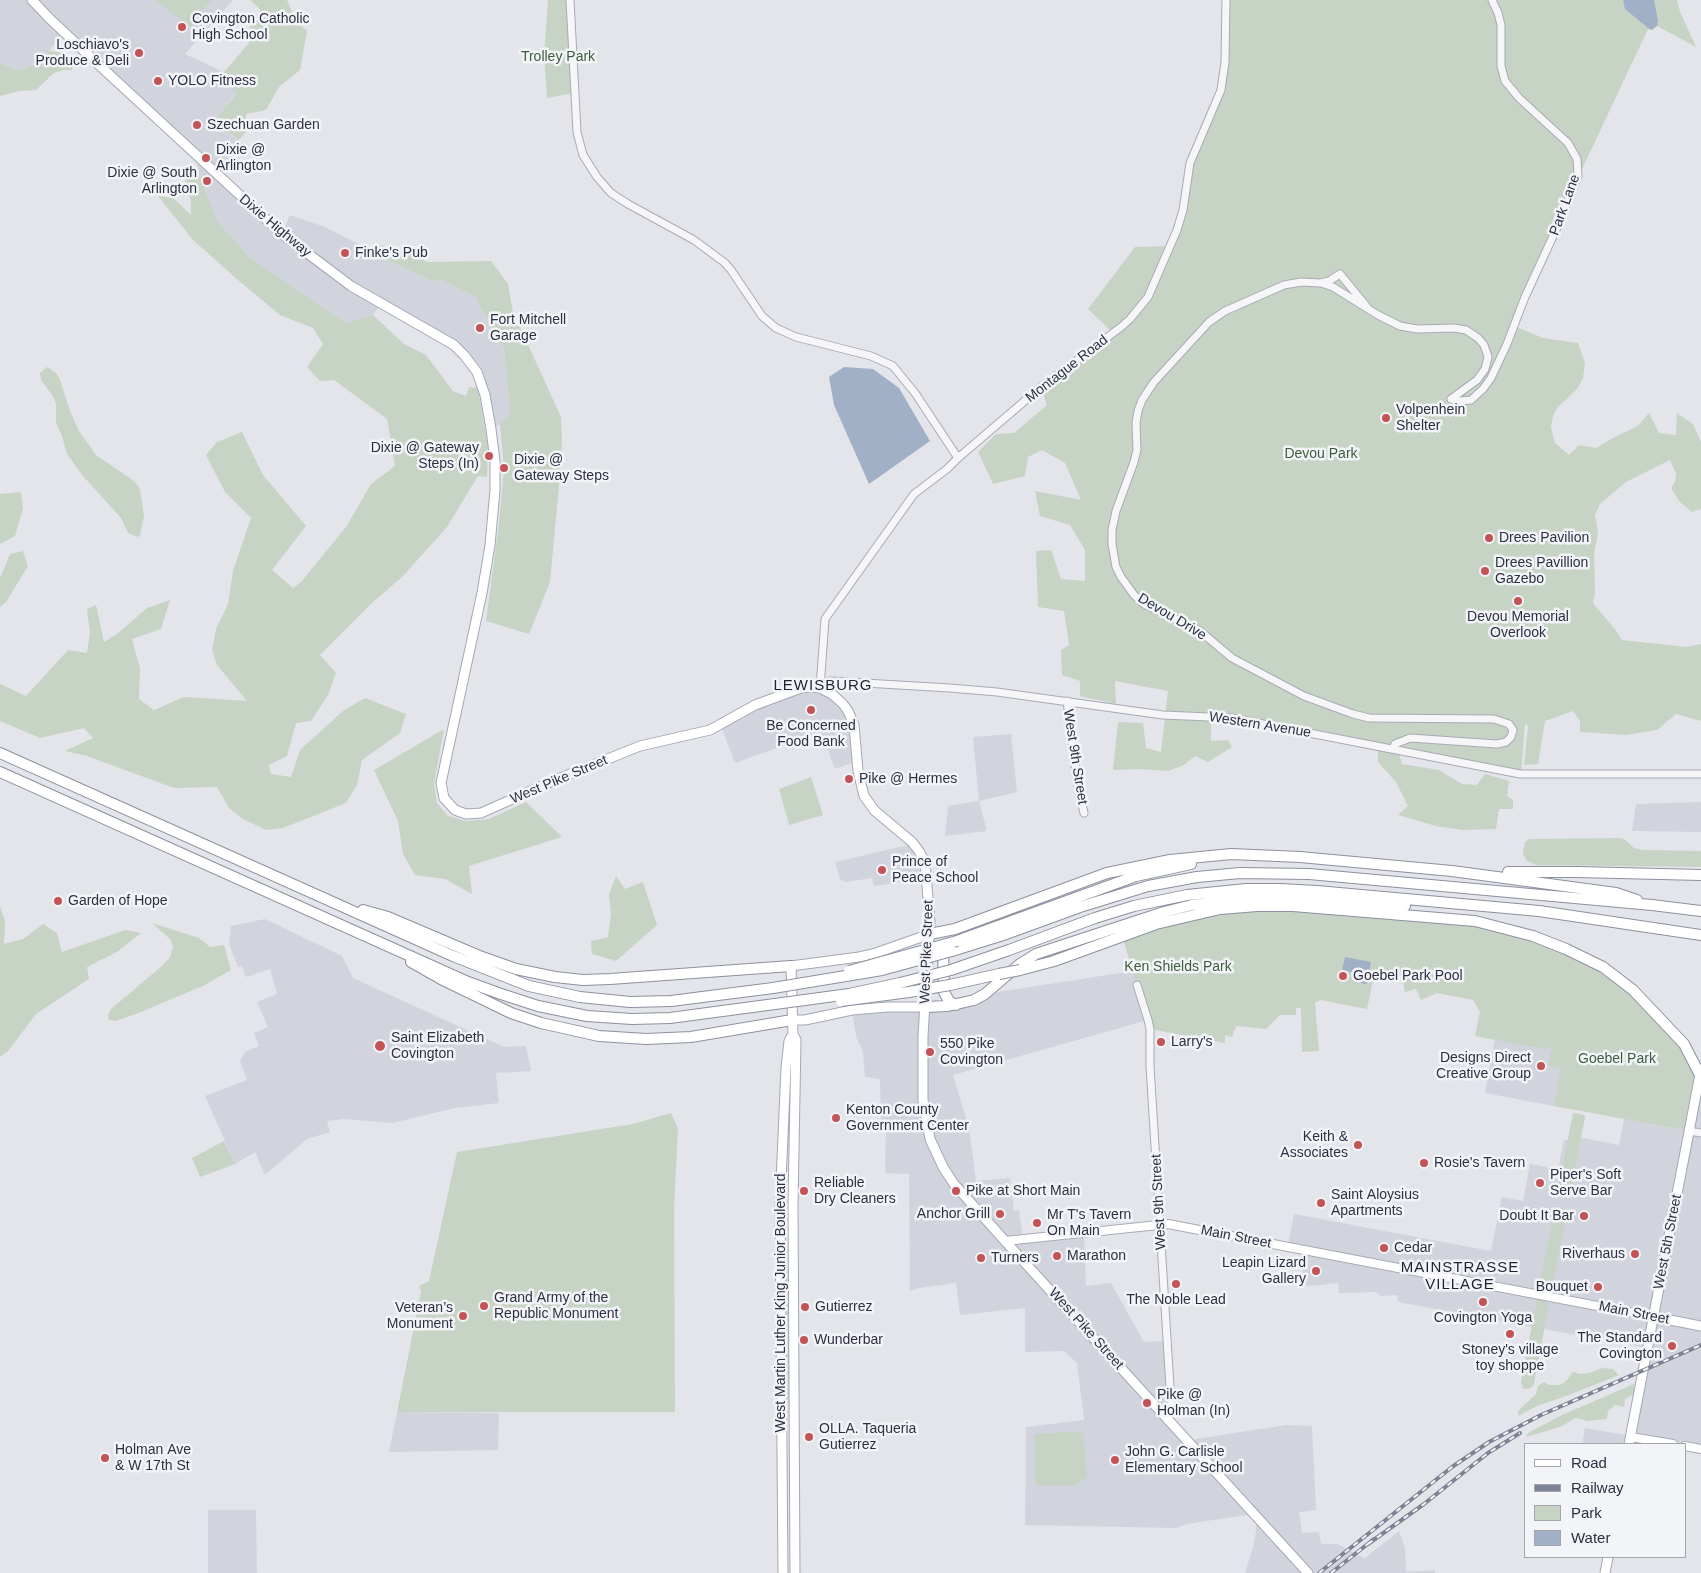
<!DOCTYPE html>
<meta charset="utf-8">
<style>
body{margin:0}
#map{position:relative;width:1701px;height:1573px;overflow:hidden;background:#e3e5ea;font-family:Helvetica,sans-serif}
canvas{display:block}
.legend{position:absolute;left:1524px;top:1443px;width:162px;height:115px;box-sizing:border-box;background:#f3f4f8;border:1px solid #a3a6af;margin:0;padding:6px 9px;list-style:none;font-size:15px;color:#2c3141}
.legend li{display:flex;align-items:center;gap:10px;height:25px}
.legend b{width:25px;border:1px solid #a3a6af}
</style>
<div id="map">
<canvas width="1701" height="1573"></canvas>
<ul class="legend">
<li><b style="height:6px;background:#fff"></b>Road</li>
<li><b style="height:6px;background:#7e8393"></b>Railway</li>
<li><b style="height:14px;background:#c7d3c5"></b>Park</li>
<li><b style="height:14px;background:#a1afc7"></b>Water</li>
</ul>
</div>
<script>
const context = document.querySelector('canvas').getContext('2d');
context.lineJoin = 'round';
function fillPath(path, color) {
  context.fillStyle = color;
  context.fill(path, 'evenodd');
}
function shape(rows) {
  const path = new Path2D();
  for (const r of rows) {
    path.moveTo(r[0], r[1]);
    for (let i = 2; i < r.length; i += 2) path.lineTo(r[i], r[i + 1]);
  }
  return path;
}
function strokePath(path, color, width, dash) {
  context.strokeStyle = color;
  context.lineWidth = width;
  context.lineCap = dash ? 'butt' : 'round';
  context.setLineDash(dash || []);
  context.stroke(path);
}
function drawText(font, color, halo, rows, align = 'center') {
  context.font = font + ' Helvetica,sans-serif';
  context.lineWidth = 5;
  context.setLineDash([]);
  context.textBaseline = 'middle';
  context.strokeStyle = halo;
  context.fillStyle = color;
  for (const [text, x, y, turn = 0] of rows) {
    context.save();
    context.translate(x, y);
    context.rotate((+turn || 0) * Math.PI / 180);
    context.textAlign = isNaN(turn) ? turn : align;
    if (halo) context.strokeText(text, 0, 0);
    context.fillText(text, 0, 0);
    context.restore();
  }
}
const built = shape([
 [0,0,233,0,185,54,224,72,236,94,213,121,246,146,219,177,282,234,290,215,325,227,379,254,391,262,432,281,442,280,475,297,504,349,510,412,500,424,491,429,485,395,464,355,381,304,373,315,346,323,250,258,218,222,199,174,196,155,63,32,42,61,18,71,0,63],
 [815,687,848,711,857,761,835,769,821,732,735,763,720,724,746,710],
 [1011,734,1017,792,979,801,987,831,945,836,948,806,979,801,973,737],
 [1701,802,1701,832,1632,831,1636,804],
 [912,842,927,878,874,886,872,878,845,882,840,879,835,862,908,845],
 [265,919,342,956,353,978,504,1047,526,1046,531,1071,496,1073,499,1103,455,1108,392,1123,344,1119,327,1121,330,1132,307,1139,265,1175,255,1152,235,1164,205,1096,247,1080,240,1061,245,1052,259,1046,254,1033,268,1027,257,1002,277,994,270,969,246,977,242,966,238,967,229,944,231,926],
 [1133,971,1148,1020,953,1075,969,1128,976,1181,1010,1178,1014,1211,1019,1210,1023,1240,1084,1233,1086,1286,1111,1283,1144,1342,1167,1341,1168,1421,1189,1443,1196,1439,1286,1425,1312,1426,1316,1510,1299,1512,1302,1533,1319,1532,1321,1544,1337,1544,1365,1558,1399,1531,1405,1548,1406,1572,1435,1570,1435,1573,1245,1573,1254,1544,1256,1530,1256,1517,1247,1515,1186,1524,1176,1528,1025,1525,1026,1427,1084,1420,1077,1363,1064,1351,1025,1352,1025,1308,960,1315,956,1283,919,1288,910,1291,909,1174,885,1173,886,1121,881,1121,880,1079,865,1077,863,1052,856,1036,852,1010,948,1006,985,994],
 [1496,1033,1552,1046,1560,1068,1554,1106,1485,1093],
 [1701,1068,1701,1449,1685,1444,1673,1444,1631,1437,1629,1444,1582,1444,1585,1428,1631,1436,1647,1348,1398,1302,1397,1295,1381,1296,1376,1292,1339,1293,1338,1283,1309,1286,1303,1283,1303,1249,1288,1246,1294,1214,1491,1251,1502,1197,1523,1201,1530,1164,1558,1169,1564,1140,1583,1138,1619,1145,1624,1119,1689,1131],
 [397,1412,499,1413,498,1450,389,1452],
 [208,1510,256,1510,257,1573,208,1573]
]);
const green = shape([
 [155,0,211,0,190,27],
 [250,0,287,0,295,20,307,31,300,70,279,87,266,110,246,114,247,131,239,140,213,121,236,95,224,72,249,43,250,26,259,18,260,9],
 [548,0,570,0,574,93,547,98,544,55],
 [1226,0,1677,0,1680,12,1696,47,1657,26,1652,30,1648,29,1576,182,1514,326,1543,338,1578,343,1585,363,1583,378,1577,389,1557,408,1553,416,1551,427,1555,443,1569,455,1579,445,1596,448,1613,438,1638,426,1649,413,1659,433,1676,435,1677,413,1693,424,1701,442,1701,509,1692,512,1679,501,1671,488,1675,482,1676,473,1670,460,1626,482,1600,504,1595,515,1598,533,1594,554,1595,593,1593,603,1614,628,1622,640,1686,647,1701,644,1701,721,1676,714,1657,730,1627,735,1580,732,1580,721,1573,711,1545,721,1538,764,1524,765,1528,726,1525,724,1521,774,1398,750,1402,764,1439,770,1462,784,1477,785,1485,774,1509,781,1507,796,1513,800,1513,809,1499,809,1496,829,1462,830,1436,826,1398,815,1408,806,1396,782,1378,762,1378,746,1211,717,1211,741,1228,740,1232,747,1208,762,1195,756,1184,765,1168,771,1140,769,1113,770,1118,722,1143,723,1146,748,1161,752,1168,691,1115,681,1116,704,1080,696,1080,681,1062,675,1061,650,1069,645,1064,611,1038,607,1036,551,1051,550,1061,579,1085,581,1085,550,1070,525,1040,516,1035,491,1081,500,1065,463,1042,450,1028,457,1025,476,993,484,978,452,996,434,1014,433,1047,405,1041,387,1113,333,1088,309,1135,247,1170,246,1177,230,1190,163,1221,90],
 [49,51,59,52,70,59,74,64,72,70,63,70,54,73,36,90,19,91,0,96,0,63,18,71,42,61],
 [199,174,218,222,250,258,346,323,373,315,404,344,426,355,453,391,466,396,469,387,478,388,488,447,487,477,478,476,447,527,403,576,372,603,320,655,336,673,328,695,311,721,296,723,287,756,269,765,271,774,291,777,300,750,343,711,365,698,406,714,400,733,362,760,357,785,346,803,283,828,266,830,243,819,229,808,217,787,174,788,87,756,65,751,93,738,84,728,40,738,0,721,0,684,26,696,68,650,87,653,90,633,87,609,96,605,104,642,117,634,147,608,170,600,161,629,132,639,140,669,139,699,154,710,184,697,247,701,217,665,212,650,216,629,228,604,233,571,251,518,225,492,206,455,217,442,242,432,263,475,306,526,272,570,293,588,301,582,346,527,371,484,395,466,387,419,334,380,320,381,307,367,323,344,313,328,280,315,238,280,193,240,158,196,173,198,191,215,191,202,184,176],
 [380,245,409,252,427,262,491,261,508,284,515,325,519,325,561,417,562,440,560,475,550,582,529,634,486,621,499,523,504,468,500,424,510,412,504,349,475,297,442,280,432,281,391,262,379,254],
 [47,367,56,373,60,380,70,411,79,431,96,455,134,481,140,489,144,516,140,535,137,537,128,533,121,518,83,476,67,454,62,436,56,423,56,404,53,396,41,380,40,373],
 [21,492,23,508,15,536,0,544,0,494],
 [23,551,28,566,6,602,0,607,0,578,10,554],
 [444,729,434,784,437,803,448,816,466,821,489,819,526,802,562,837,469,866,472,894,445,879,415,875,403,854,398,821,374,770],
 [811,777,823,815,789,825,779,789],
 [1619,838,1624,839,1634,848,1643,850,1701,851,1701,867,1536,865,1526,860,1523,854,1525,842,1529,839],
 [616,876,625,889,643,882,657,925,616,961,592,954,591,941,608,937,611,914,609,894],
 [0,906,5,921,4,944,23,939,43,924,57,933,62,952,125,930,141,933,117,952,87,967,89,979,36,1014,8,1051,0,1057],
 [1296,910,1480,925,1544,943,1610,976,1626,988,1677,1042,1700,1075,1689,1131,1554,1106,1560,1068,1548,1066,1552,1046,1544,1049,1475,1036,1480,1012,1473,1000,1437,993,1421,1000,1416,989,1405,992,1402,976,1387,973,1377,978,1377,972,1375,971,1367,1009,1320,1000,1315,1003,1319,1051,1302,1052,1301,1008,1296,1008,1296,1015,1280,1015,1266,1029,1236,1026,1232,1037,1225,1035,1225,1043,1150,1029,1123,939,1149,930,1220,913],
 [152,923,199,938,210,947,224,945,231,970,205,985,136,1014,116,1021,109,1020,108,1015,111,1009,162,966,170,957,173,947,171,940],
 [671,1113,678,1128,674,1208,675,1412,397,1412,420,1297,421,1291,419,1286,429,1281,457,1152,633,1124],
 [1573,1113,1584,1115,1585,1117,1570,1196,1568,1197,1557,1193],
 [224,1141,235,1164,200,1177,192,1158],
 [1555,1207,1566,1209,1567,1211,1551,1291,1539,1287],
 [785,1238,790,1262,790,1413,786,1389],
 [1537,1299,1549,1303,1534,1384,1531,1388,1526,1389,1523,1388,1521,1382],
 [1602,1368,1613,1369,1619,1375,1566,1396,1537,1406,1518,1416,1518,1411,1536,1394,1538,1386,1544,1382,1549,1385,1560,1385,1566,1381,1573,1372,1580,1374,1590,1373],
 [1634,1384,1634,1394,1625,1399,1624,1407,1615,1405,1608,1411,1607,1419,1588,1421,1576,1418,1560,1427,1526,1437,1528,1433,1562,1415],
 [1083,1431,1087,1477,1074,1486,1038,1486,1035,1483,1034,1437,1036,1434]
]);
const water = shape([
 [1623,0,1654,0,1658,21,1657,26,1652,30,1648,28,1625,9],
 [844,367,873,369,899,388,930,441,869,484,834,405,829,377],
 [1345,957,1371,962,1367,984,1355,982,1357,973,1342,970]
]);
const tertiary = shape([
 [570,0,577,132,583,155,597,177,611,193,628,204,694,240,725,263,731,270,762,316,776,328,796,337,871,356,893,366,915,393,958,458],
 [1321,283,1333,287,1378,315,1400,326,1417,329,1454,328,1466,330,1478,338,1484,345,1488,357,1485,369,1477,380,1451,399],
 [1367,307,1340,274,1329,281,1321,283,1301,282,1284,285,1225,311,1209,322,1154,382,1142,400,1138,411,1136,423,1137,450,1134,462,1116,511,1112,530,1112,544,1116,567,1121,577,1134,595,1144,604,1200,631,1232,658,1304,696,1353,714,1369,718,1494,719,1509,724,1513,730,1511,737,1506,742,1497,744,1410,738,1395,744,1392,749],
 [1451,399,1460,401,1471,400,1483,389,1491,378,1507,344,1525,297,1561,219,1578,176,1577,159,1568,143,1519,98,1505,81,1501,66,1501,25,1498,13,1492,0],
 [820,688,824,683,830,681,950,688,997,692,1163,715,1232,718,1520,774,1701,774],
 [820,688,825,619,914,494,947,469,958,458,1041,387,1121,327,1130,319,1148,297,1177,230,1183,210,1190,163,1221,90,1225,62,1226,0],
 [1067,701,1077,781,1084,813],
 [1137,985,1148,1020,1150,1029,1150,1066,1171,1403,1168,1421],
 [1689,1131,1701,1133]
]);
const secondary = shape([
 [1005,1241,1168,1224,1655,1317],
 [1631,1437,1673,1444],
 [1685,1446,1701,1449]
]);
const primary = shape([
 [32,0,49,18,99,65,282,234,351,286,454,345,464,355,477,372,485,395,491,429,495,461,495,490,490,545,482,593,441,783,444,798,455,810,466,814,481,813,553,781,640,746,710,730,755,705,801,688,808,687,820,688,832,694,843,704,848,711,854,725,858,771,864,796,875,811,912,842,919,851,925,862,930,922,923,1036,923,1100,930,1139,943,1167,954,1184,1005,1241,1308,1573],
 [792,1020,805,1020,852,1010,887,1007,925,1007],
 [1655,1317,1701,1326],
 [1629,1444,1701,1069],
 [783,1573,780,1204,786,1068,789,1041,793,1034],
 [795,1573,793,1204,796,1040,793,1034,791,966,859,957,873,954,930,934],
 [1605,1573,1608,1557]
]);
const motorway = shape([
 [0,753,453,956,529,986,580,997,630,1002,671,1001,773,988],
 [0,772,468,982,501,994,538,1006,587,1016,632,1019,670,1018,775,1004],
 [1508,872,1577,872,1701,875],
 [363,910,388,917,482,957,516,969,555,977,583,980,610,979,791,966],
 [930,934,955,929,1107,873,1170,860,1231,854,1300,857,1452,871,1616,893,1637,900],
 [957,941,1136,876,1191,864],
 [943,947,944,992,949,1001,956,1005],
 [952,951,1003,935,1080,907,1148,886,1197,877,1240,873,1309,874,1652,905,1701,911],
 [411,962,441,979,511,1013,541,1023,599,1036,646,1039,691,1037,792,1020],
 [951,970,1009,950,1095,918,1134,906,1187,895,1246,889,1280,889,1317,891,1539,911,1701,935],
 [1020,970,1054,961,1156,924,1220,909,1257,906,1293,906,1475,921,1533,936,1566,949,1603,967,1633,990,1684,1044,1700,1075],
 [950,985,999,974],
 [925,1007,948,1006,974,1000,985,994,1020,964,1036,954,1164,912,1192,905,1249,898,1281,898,1405,906]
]);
const rail = shape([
 [1368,1544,1424,1504,1488,1453,1520,1433],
 [1319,1573,1452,1467,1489,1442,1541,1415,1701,1345],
 [1331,1573,1374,1539]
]);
const motorwayBridge = shape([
 [849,971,957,941],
 [999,974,1020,970],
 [773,988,882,970,952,951],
 [841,1001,909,992,950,985],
 [775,1004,849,994,900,983,951,970]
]);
const markers = [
 [182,27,5,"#c45357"],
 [139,53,5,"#c45357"],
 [158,81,5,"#c45357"],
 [197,125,5,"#c45357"],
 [206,158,5,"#c45357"],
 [207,181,5,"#c45357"],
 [345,253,5,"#c45357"],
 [480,328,5,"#c45357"],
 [1386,418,5,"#c45357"],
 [489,456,5,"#c45357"],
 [504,468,5,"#c45357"],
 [1489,538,5,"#c45357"],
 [1485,571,5,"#c45357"],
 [1518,601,5,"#c45357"],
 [811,710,5,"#c45357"],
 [849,779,5,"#c45357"],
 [882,870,5,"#c45357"],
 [58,901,5,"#c45357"],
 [1343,976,5,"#c45357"],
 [1161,1042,5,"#c45357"],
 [380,1046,6,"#c45357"],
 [930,1052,5,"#c45357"],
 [1541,1066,5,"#c45357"],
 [836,1118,5,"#c45357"],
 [1358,1145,5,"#c45357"],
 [1424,1163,5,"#c45357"],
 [1540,1183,5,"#c45357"],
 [804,1191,5,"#c45357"],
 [956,1191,5,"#c45357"],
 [1321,1203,5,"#c45357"],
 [1000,1214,5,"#c45357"],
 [1584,1216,5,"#c45357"],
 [1037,1223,5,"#c45357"],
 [1384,1248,5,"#c45357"],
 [1635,1254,5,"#c45357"],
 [1057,1256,5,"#c45357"],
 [981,1258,5,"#c45357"],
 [1316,1271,5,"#c45357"],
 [1176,1284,5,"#c45357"],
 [1598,1287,5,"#c45357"],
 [1483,1302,5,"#c45357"],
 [484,1306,5,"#c45357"],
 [805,1307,5,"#c45357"],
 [463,1316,5,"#c45357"],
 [1510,1334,5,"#c45357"],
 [804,1340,5,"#c45357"],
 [1672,1346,5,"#c45357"],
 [1147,1403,5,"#c45357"],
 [809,1437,5,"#c45357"],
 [105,1458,5,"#c45357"],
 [1115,1460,5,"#c45357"]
];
const poiNames = [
 ["Covington Catholic",192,19],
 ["High School",192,35],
 ["Loschiavo's",129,45,"right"],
 ["Produce & Deli",129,61,"right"],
 ["YOLO Fitness",168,81],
 ["Szechuan Garden",207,125],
 ["Dixie @",216,150],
 ["Arlington",216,166],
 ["Dixie @ South",197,173,"right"],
 ["Arlington",197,189,"right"],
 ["Finke's Pub",355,253],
 ["Fort Mitchell",490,320],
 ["Garage",490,336],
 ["Volpenhein",1396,410],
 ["Shelter",1396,426],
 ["Dixie @ Gateway",479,448,"right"],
 ["Steps (In)",479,464,"right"],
 ["Dixie @",514,460],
 ["Gateway Steps",514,476],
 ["Drees Pavilion",1499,538],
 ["Drees Pavillion",1495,563],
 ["Gazebo",1495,579],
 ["Devou Memorial",1518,617,"center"],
 ["Overlook",1518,633,"center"],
 ["Be Concerned",811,726,"center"],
 ["Food Bank",811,742,"center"],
 ["Pike @ Hermes",859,779],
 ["Prince of",892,862],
 ["Peace School",892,878],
 ["Garden of Hope",68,901],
 ["Goebel Park Pool",1353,976],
 ["Saint Elizabeth",391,1038],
 ["Covington",391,1054],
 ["Larry's",1171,1042],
 ["550 Pike",940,1044],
 ["Covington",940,1060],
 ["Designs Direct",1531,1058,"right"],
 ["Creative Group",1531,1074,"right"],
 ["Kenton County",846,1110],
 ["Government Center",846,1126],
 ["Keith &",1348,1137,"right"],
 ["Associates",1348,1153,"right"],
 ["Rosie's Tavern",1434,1163],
 ["Piper's Soft",1550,1175],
 ["Serve Bar",1550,1191],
 ["Reliable",814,1183],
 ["Dry Cleaners",814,1199],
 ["Pike at Short Main",966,1191],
 ["Saint Aloysius",1331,1195],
 ["Apartments",1331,1211],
 ["Anchor Grill",990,1214,"right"],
 ["Mr T's Tavern",1047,1215],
 ["On Main",1047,1231],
 ["Doubt It Bar",1574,1216,"right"],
 ["Cedar",1394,1248],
 ["Riverhaus",1625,1254,"right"],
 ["Marathon",1067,1256],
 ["Turners",991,1258],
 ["Leapin Lizard",1306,1263,"right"],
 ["Gallery",1306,1279,"right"],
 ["Bouquet",1588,1287,"right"],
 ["Grand Army of the",494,1298],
 ["Republic Monument",494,1314],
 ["The Noble Lead",1176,1300,"center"],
 ["Gutierrez",815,1307],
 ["Veteran’s",453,1308,"right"],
 ["Monument",453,1324,"right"],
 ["Covington Yoga",1483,1318,"center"],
 ["The Standard",1662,1338,"right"],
 ["Covington",1662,1354,"right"],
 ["Wunderbar",814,1340],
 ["Stoney's village",1510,1350,"center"],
 ["toy shoppe",1510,1366,"center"],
 ["Pike @",1157,1395],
 ["Holman (In)",1157,1411],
 ["OLLA. Taqueria",819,1429],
 ["Gutierrez",819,1445],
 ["Holman Ave",115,1450],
 ["& W 17th St",115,1466],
 ["John G. Carlisle",1125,1452],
 ["Elementary School",1125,1468]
];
const parkNames = [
 ["Trolley Park",558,57],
 ["Devou Park",1321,454],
 ["Ken Shields Park",1178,967],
 ["Goebel Park",1617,1059]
];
const streetNames = [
 ["Park Lane",1565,205,-70],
 ["Dixie Highway",275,226,40],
 ["Montague Road",1067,369,-38],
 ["Devou Drive",1172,617,31],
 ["Western Avenue",1260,725,9],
 ["West 9th Street",1075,757,81],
 ["West Pike Street",559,780,-23],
 ["West Pike Street",927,952,-88],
 ["West 9th Street",1159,1202,-93],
 ["Main Street",1236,1237,11],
 ["West 5th Street",1668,1242,-79],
 ["West Martin Luther King Junior Boulevard",781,1303,-90],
 ["Main Street",1634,1313,11],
 ["West Pike Street",1086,1329,48]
];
const neighbourhoodNames = [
 ["LEWISBURG",823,686],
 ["MAINSTRASSE",1460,1268],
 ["VILLAGE",1460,1285]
];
fillPath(built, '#d1d4dc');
fillPath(green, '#c7d3c5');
fillPath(water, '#a1afc7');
strokePath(tertiary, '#a8abb4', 9);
strokePath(secondary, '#a8abb4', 10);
strokePath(primary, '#a3a8b5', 11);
strokePath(motorway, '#8c91a0', 12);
strokePath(tertiary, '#f6f6f9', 7);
strokePath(secondary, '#fff', 8);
strokePath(primary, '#fff', 9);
strokePath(motorway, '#fff', 10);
strokePath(rail, '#7e8393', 4);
strokePath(rail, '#f3f4f8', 2, [5.5]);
strokePath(motorwayBridge, '#8c91a0', 12, []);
strokePath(motorwayBridge, '#fff', 10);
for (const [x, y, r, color] of markers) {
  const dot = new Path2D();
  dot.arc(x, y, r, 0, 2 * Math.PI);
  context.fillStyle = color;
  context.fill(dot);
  strokePath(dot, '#f3f4f8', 2);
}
drawText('14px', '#2c3141', '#f3f4f8', poiNames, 'left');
drawText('14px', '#3d5c3b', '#f3f4f8', parkNames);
drawText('14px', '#2c3141', '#f3f4f8', streetNames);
context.letterSpacing = '1px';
drawText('15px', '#1e2332', '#f3f4f8', neighbourhoodNames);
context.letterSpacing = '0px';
</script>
